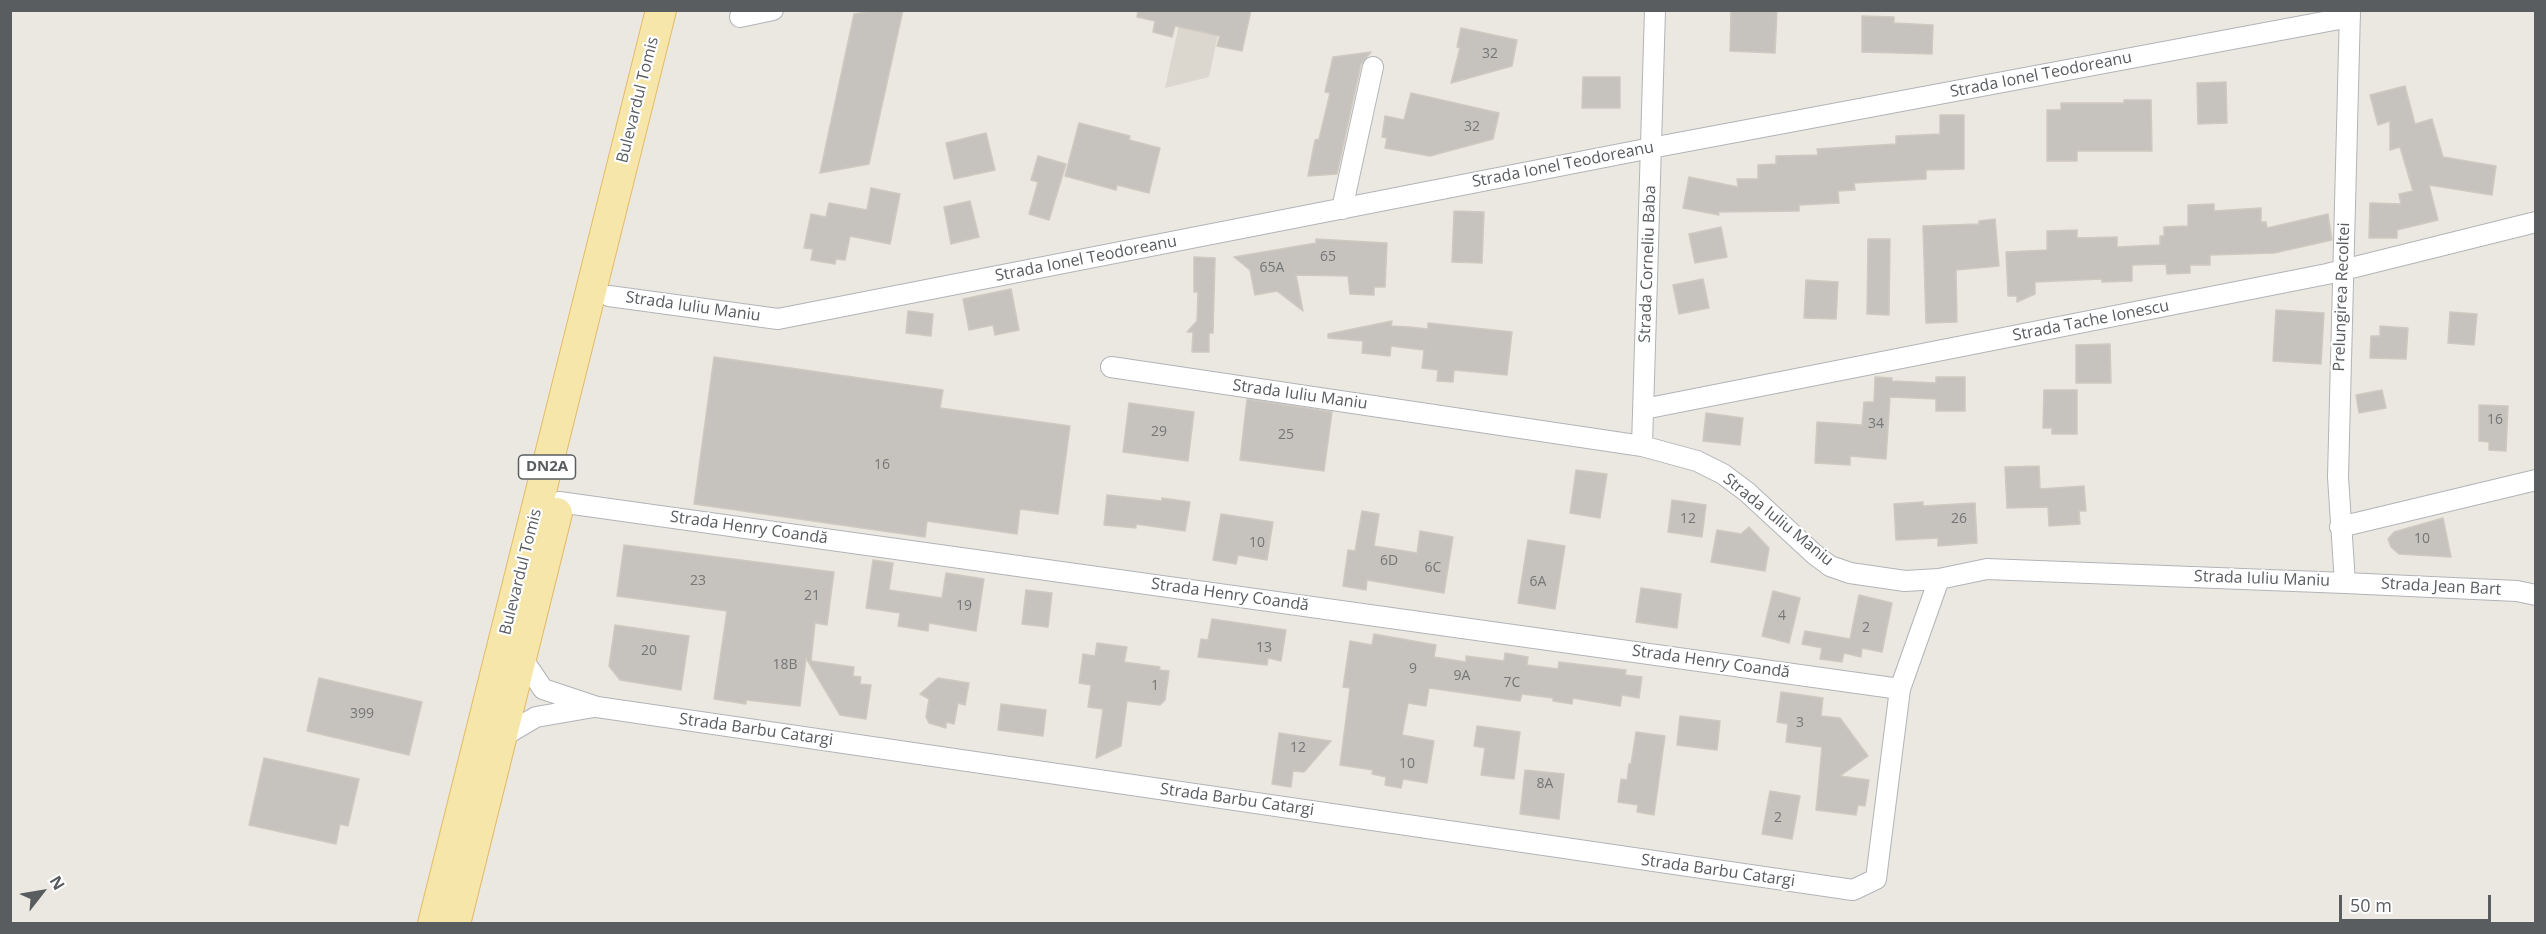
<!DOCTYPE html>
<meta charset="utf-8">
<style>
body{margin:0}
#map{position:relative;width:2546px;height:934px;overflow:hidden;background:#ebe8e1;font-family:"Open Sans",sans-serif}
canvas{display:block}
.frame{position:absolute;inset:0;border:12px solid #595d60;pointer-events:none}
.north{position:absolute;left:12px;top:862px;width:60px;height:60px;-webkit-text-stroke:4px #fff;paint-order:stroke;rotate:59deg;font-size:16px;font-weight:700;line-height:24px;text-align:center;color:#595d60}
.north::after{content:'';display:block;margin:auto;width:21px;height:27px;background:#595d60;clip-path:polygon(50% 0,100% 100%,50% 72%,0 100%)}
.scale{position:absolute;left:2339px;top:895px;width:152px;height:27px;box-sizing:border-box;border:3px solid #595d60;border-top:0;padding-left:8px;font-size:18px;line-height:21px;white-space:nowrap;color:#595d60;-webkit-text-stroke:4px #fff;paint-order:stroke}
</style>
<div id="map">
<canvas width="2546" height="934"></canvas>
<div class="frame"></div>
<div class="north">N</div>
<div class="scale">50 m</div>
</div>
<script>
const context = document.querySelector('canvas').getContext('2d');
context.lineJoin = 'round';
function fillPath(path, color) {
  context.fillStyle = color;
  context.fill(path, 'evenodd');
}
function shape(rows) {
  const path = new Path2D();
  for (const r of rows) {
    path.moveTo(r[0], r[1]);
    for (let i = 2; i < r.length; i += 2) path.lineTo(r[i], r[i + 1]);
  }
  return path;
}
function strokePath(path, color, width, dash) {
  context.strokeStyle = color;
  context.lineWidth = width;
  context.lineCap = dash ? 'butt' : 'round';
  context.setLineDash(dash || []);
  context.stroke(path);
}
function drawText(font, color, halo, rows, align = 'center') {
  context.font = font + ' "Open Sans",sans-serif';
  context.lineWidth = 4.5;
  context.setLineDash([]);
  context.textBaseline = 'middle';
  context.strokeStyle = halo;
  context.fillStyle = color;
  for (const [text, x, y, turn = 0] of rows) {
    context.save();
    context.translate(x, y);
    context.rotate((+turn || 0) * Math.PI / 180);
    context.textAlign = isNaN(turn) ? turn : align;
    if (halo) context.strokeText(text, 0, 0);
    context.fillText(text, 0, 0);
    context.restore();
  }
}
const education = shape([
 [1182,11,1223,11,1209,77,1165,88]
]);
const building = shape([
 [878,10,903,10,869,164,820,173,854,14,878,10],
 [1138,10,1251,10,1242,51,1217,46,1220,36,1175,26,1172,37,1153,32,1155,21,1137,17,1138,10],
 [1731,10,1777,10,1775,53,1730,51,1731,10],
 [1862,16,1894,17,1894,23,1933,25,1932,54,1862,52,1862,16],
 [1461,28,1517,40,1512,66,1451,83,1460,48,1457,47,1461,28],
 [1371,52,1361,64,1337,174,1308,176,1315,140,1319,139,1330,93,1325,92,1333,57,1371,52],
 [1583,77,1620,77,1620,108,1582,108,1583,77],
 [2226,82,2227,123,2198,124,2197,83,2226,82],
 [2405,86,2415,124,2432,119,2443,157,2496,166,2492,195,2429,185,2438,220,2397,230,2397,238,2369,238,2370,203,2401,204,2399,194,2413,191,2400,147,2390,150,2390,121,2378,125,2370,95,2405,86],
 [1411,93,1499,113,1493,139,1430,156,1385,148,1387,138,1382,137,1385,116,1404,120,1411,93],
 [2124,100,2151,100,2152,151,2077,151,2077,161,2047,161,2047,110,2061,110,2061,103,2124,103,2124,100],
 [1940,115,1964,115,1964,169,1926,170,1926,179,1854,183,1855,190,1838,191,1839,203,1799,205,1799,211,1718,212,1719,215,1683,208,1689,177,1738,187,1737,179,1758,179,1758,165,1776,164,1776,156,1818,155,1817,149,1896,144,1896,136,1940,134,1940,115],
 [1079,123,1130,136,1129,140,1160,148,1149,193,1117,185,1116,190,1065,176,1079,123],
 [986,133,995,170,954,179,946,143,986,133],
 [1038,156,1066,164,1049,220,1029,214,1038,182,1031,180,1038,156],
 [871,188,900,194,890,244,850,236,845,260,836,259,835,264,811,260,813,249,804,248,811,214,826,217,829,203,867,210,871,188],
 [970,201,979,237,951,244,944,207,970,201],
 [2214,204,2214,211,2261,208,2261,222,2266,222,2267,228,2328,214,2332,240,2274,253,2210,255,2210,265,2190,265,2190,273,2167,274,2166,264,2132,265,2132,281,2102,282,2102,279,2035,282,2035,294,2017,302,2017,296,2008,296,2006,252,2047,250,2047,231,2077,230,2077,238,2117,237,2117,247,2160,245,2160,236,2164,236,2164,227,2188,226,2188,205,2214,204],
 [1454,211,1484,212,1482,263,1452,262,1454,211],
 [1995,219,1999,266,1956,270,1957,322,1926,323,1923,226,1979,224,1979,221,1995,219],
 [1721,227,1727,257,1695,263,1689,234,1721,227],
 [1316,239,1387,243,1385,287,1374,287,1374,295,1350,294,1348,276,1296,275,1303,311,1277,291,1255,295,1250,270,1234,257,1316,243,1316,239],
 [1868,239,1890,239,1889,315,1867,314,1868,239],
 [1194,257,1215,258,1213,333,1209,333,1209,352,1192,352,1193,332,1187,332,1197,321,1198,292,1194,292,1194,257],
 [1703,279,1709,308,1679,314,1673,285,1703,279],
 [1806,280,1838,282,1836,319,1804,318,1806,280],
 [1011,289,1019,330,995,335,993,325,969,330,963,299,1011,289],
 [2276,310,2324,313,2321,364,2273,361,2276,310],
 [908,311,933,314,931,336,906,333,908,311],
 [2450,312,2477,314,2474,345,2448,343,2450,312],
 [1392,321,1391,326,1410,327,1428,329,1428,323,1512,332,1507,375,1454,370,1453,382,1437,381,1438,370,1422,368,1424,350,1391,346,1390,356,1362,353,1363,341,1328,338,1328,334,1392,321],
 [2380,326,2408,328,2406,359,2370,358,2371,336,2380,336,2380,326],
 [2110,344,2111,383,2076,383,2076,345,2110,344],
 [714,357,943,390,940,408,1070,426,1058,514,1020,509,1017,534,927,521,925,537,694,504,714,357],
 [1875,377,1892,378,1892,381,1936,383,1936,377,1965,377,1965,411,1936,411,1936,399,1890,397,1886,459,1850,456,1850,465,1815,463,1817,422,1862,425,1864,402,1874,402,1875,377],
 [2044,390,2077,390,2077,434,2052,434,2052,428,2043,428,2044,390],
 [2382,390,2386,408,2359,413,2356,395,2382,390],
 [1247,399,1332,412,1324,471,1240,460,1247,399],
 [1129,403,1194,412,1188,461,1123,452,1129,403],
 [2479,405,2508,406,2506,451,2489,450,2489,442,2479,441,2479,405],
 [1706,413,1743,418,1740,445,1703,441,1706,413],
 [2039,466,2040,489,2084,486,2086,511,2079,511,2080,524,2049,526,2048,507,2007,508,2005,467,2039,466],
 [1576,470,1607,474,1600,518,1570,513,1576,470],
 [1107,495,1162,501,1162,498,1190,502,1185,531,1136,524,1136,528,1104,525,1107,495],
 [1672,500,1706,505,1702,537,1668,532,1672,500],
 [1923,502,1923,506,1975,503,1977,543,1938,546,1938,538,1896,540,1894,504,1923,502],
 [1362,511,1379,514,1374,546,1417,553,1420,531,1453,537,1444,593,1367,580,1366,590,1343,586,1348,550,1355,551,1362,511],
 [1221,514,1273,522,1267,560,1238,555,1236,564,1213,560,1221,514],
 [2443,518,2451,557,2399,554,2391,547,2388,539,2394,532,2443,518],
 [1749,527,1769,548,1765,571,1711,562,1717,530,1741,534,1749,527],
 [1528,540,1565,546,1555,609,1518,603,1528,540],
 [624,545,834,572,827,625,815,623,811,661,854,667,853,676,861,677,860,684,871,685,866,719,840,715,806,658,800,706,746,700,746,704,714,699,727,611,617,596,624,545],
 [873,560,893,563,889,590,942,598,946,573,984,579,976,631,929,623,928,631,898,626,900,613,866,608,873,560],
 [1641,588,1681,594,1677,628,1636,622,1641,588],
 [1026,590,1052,593,1048,627,1022,624,1026,590],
 [1773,591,1800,598,1789,643,1762,636,1773,591],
 [1859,595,1892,603,1882,652,1862,648,1861,657,1844,653,1842,662,1820,659,1822,648,1802,644,1805,631,1850,639,1859,595],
 [1212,619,1286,630,1281,661,1268,658,1267,665,1198,657,1201,639,1208,640,1212,619],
 [615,625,689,636,681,690,620,680,609,666,615,625],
 [1374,634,1436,645,1434,657,1466,662,1466,656,1504,661,1505,653,1528,657,1527,665,1558,669,1559,662,1626,670,1625,675,1642,677,1639,698,1622,695,1620,706,1573,698,1572,704,1553,701,1553,698,1522,694,1520,701,1429,688,1426,706,1408,703,1402,735,1434,741,1427,783,1403,779,1401,788,1385,785,1386,777,1372,774,1373,770,1340,765,1350,688,1343,687,1350,641,1372,645,1374,634],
 [1097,643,1127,647,1124,662,1160,667,1159,670,1169,671,1165,700,1160,705,1127,701,1121,746,1096,758,1103,709,1088,707,1091,685,1079,683,1083,654,1095,656,1097,643],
 [319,678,422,702,409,755,307,731,319,678],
 [938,678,969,683,965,705,958,703,954,724,946,722,946,728,929,723,926,717,929,699,920,694,938,678],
 [1781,692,1823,698,1821,716,1840,718,1868,756,1840,776,1869,780,1865,806,1858,805,1856,815,1816,810,1822,747,1786,742,1788,724,1777,722,1781,692],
 [1001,704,1046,710,1043,736,998,730,1001,704],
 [1680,716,1720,721,1717,750,1677,745,1680,716],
 [1477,726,1520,732,1514,779,1481,775,1485,748,1474,746,1477,726],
 [1636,732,1665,736,1654,815,1637,812,1638,805,1618,802,1621,779,1627,780,1629,764,1631,764,1636,732],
 [1279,733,1331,741,1304,772,1293,771,1291,787,1272,784,1279,733],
 [264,758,359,779,348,826,340,824,336,844,249,825,264,758],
 [1525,770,1564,774,1559,819,1520,814,1525,770],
 [1770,791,1800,796,1792,839,1762,834,1770,791]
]);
const minor = shape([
 [740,17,773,10],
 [1342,209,1373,67],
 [609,296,778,319,1651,148,2350,17],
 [1111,367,1642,446,1697,461,1723,474,1747,492,1814,554,1830,566,1850,573,1905,581,1939,579,1987,569,2345,583,2517,591,2536,595],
 [1644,409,2327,274,2536,222],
 [1642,446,1655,10],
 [559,502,1900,689],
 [2340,527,2536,480],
 [2345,583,2338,477,2350,10],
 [522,658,543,689,597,707,1853,890,1876,879,1900,689,1939,579],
 [502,737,536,717,594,707]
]);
const primary = shape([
 [433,924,661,10],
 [455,924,557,513]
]);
const numberNames = [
 ["32",1490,54],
 ["32",1472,127],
 ["65",1328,257],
 ["65A",1272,268],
 ["16",2495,420],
 ["34",1876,424],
 ["29",1159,432],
 ["25",1286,435],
 ["16",882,465],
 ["12",1688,519],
 ["26",1959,519],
 ["10",2422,539],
 ["10",1257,543],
 ["6D",1389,561],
 ["6C",1433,568],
 ["23",698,581],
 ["6A",1538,582],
 ["21",812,596],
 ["19",964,606],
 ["4",1782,616],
 ["2",1866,628],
 ["13",1264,648],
 ["20",649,651],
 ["18B",785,665],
 ["9",1413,669],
 ["9A",1462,676],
 ["7C",1512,683],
 ["1",1155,686],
 ["399",362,714],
 ["3",1800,723],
 ["12",1298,748],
 ["10",1407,764],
 ["8A",1545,784],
 ["2",1778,818]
];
const shields = [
 [547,467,57]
];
const shieldNames = [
 ["DN2A",547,467]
];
const streetNames = [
 ["Strada Ionel Teodoreanu",2041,75,-11],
 ["Bulevardul Tomis",638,100,-76],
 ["Strada Ionel Teodoreanu",1563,165,-11],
 ["Strada Ionel Teodoreanu",1086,259,-11],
 ["Strada Corneliu Baba",1648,264,-88],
 ["Prelungirea Recoltei",2342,297,-88],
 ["Strada Iuliu Maniu",693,307,8],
 ["Strada Tache Ionescu",2091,321,-11],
 ["Strada Iuliu Maniu",1300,395,8],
 ["Strada Iuliu Maniu",1778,520,39],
 ["Strada Henry Coandă",749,528,8],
 ["Bulevardul Tomis",521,572,-76],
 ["Strada Iuliu Maniu",2262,579,2],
 ["Strada Jean Bart",2441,587,3],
 ["Strada Henry Coandă",1230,595,8],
 ["Strada Henry Coandă",1711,662,8],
 ["Strada Barbu Catargi",756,730,8],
 ["Strada Barbu Catargi",1237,800,8],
 ["Strada Barbu Catargi",1718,871,8]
];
fillPath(education, '#dbd7cf');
fillPath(building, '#c6c3be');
strokePath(building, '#cfc9c0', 1.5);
strokePath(minor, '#b1b4b7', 22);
strokePath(primary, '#e3b862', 32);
strokePath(minor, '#fff', 20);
strokePath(primary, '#f7e6aa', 30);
drawText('14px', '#747678', null, numberNames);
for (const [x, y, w] of shields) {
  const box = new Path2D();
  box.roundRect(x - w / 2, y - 12, w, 24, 4.5);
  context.fillStyle = '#fff';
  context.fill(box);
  strokePath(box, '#595d60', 1.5);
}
drawText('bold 15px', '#595d60', null, shieldNames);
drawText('16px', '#595d60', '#fff', streetNames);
</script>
